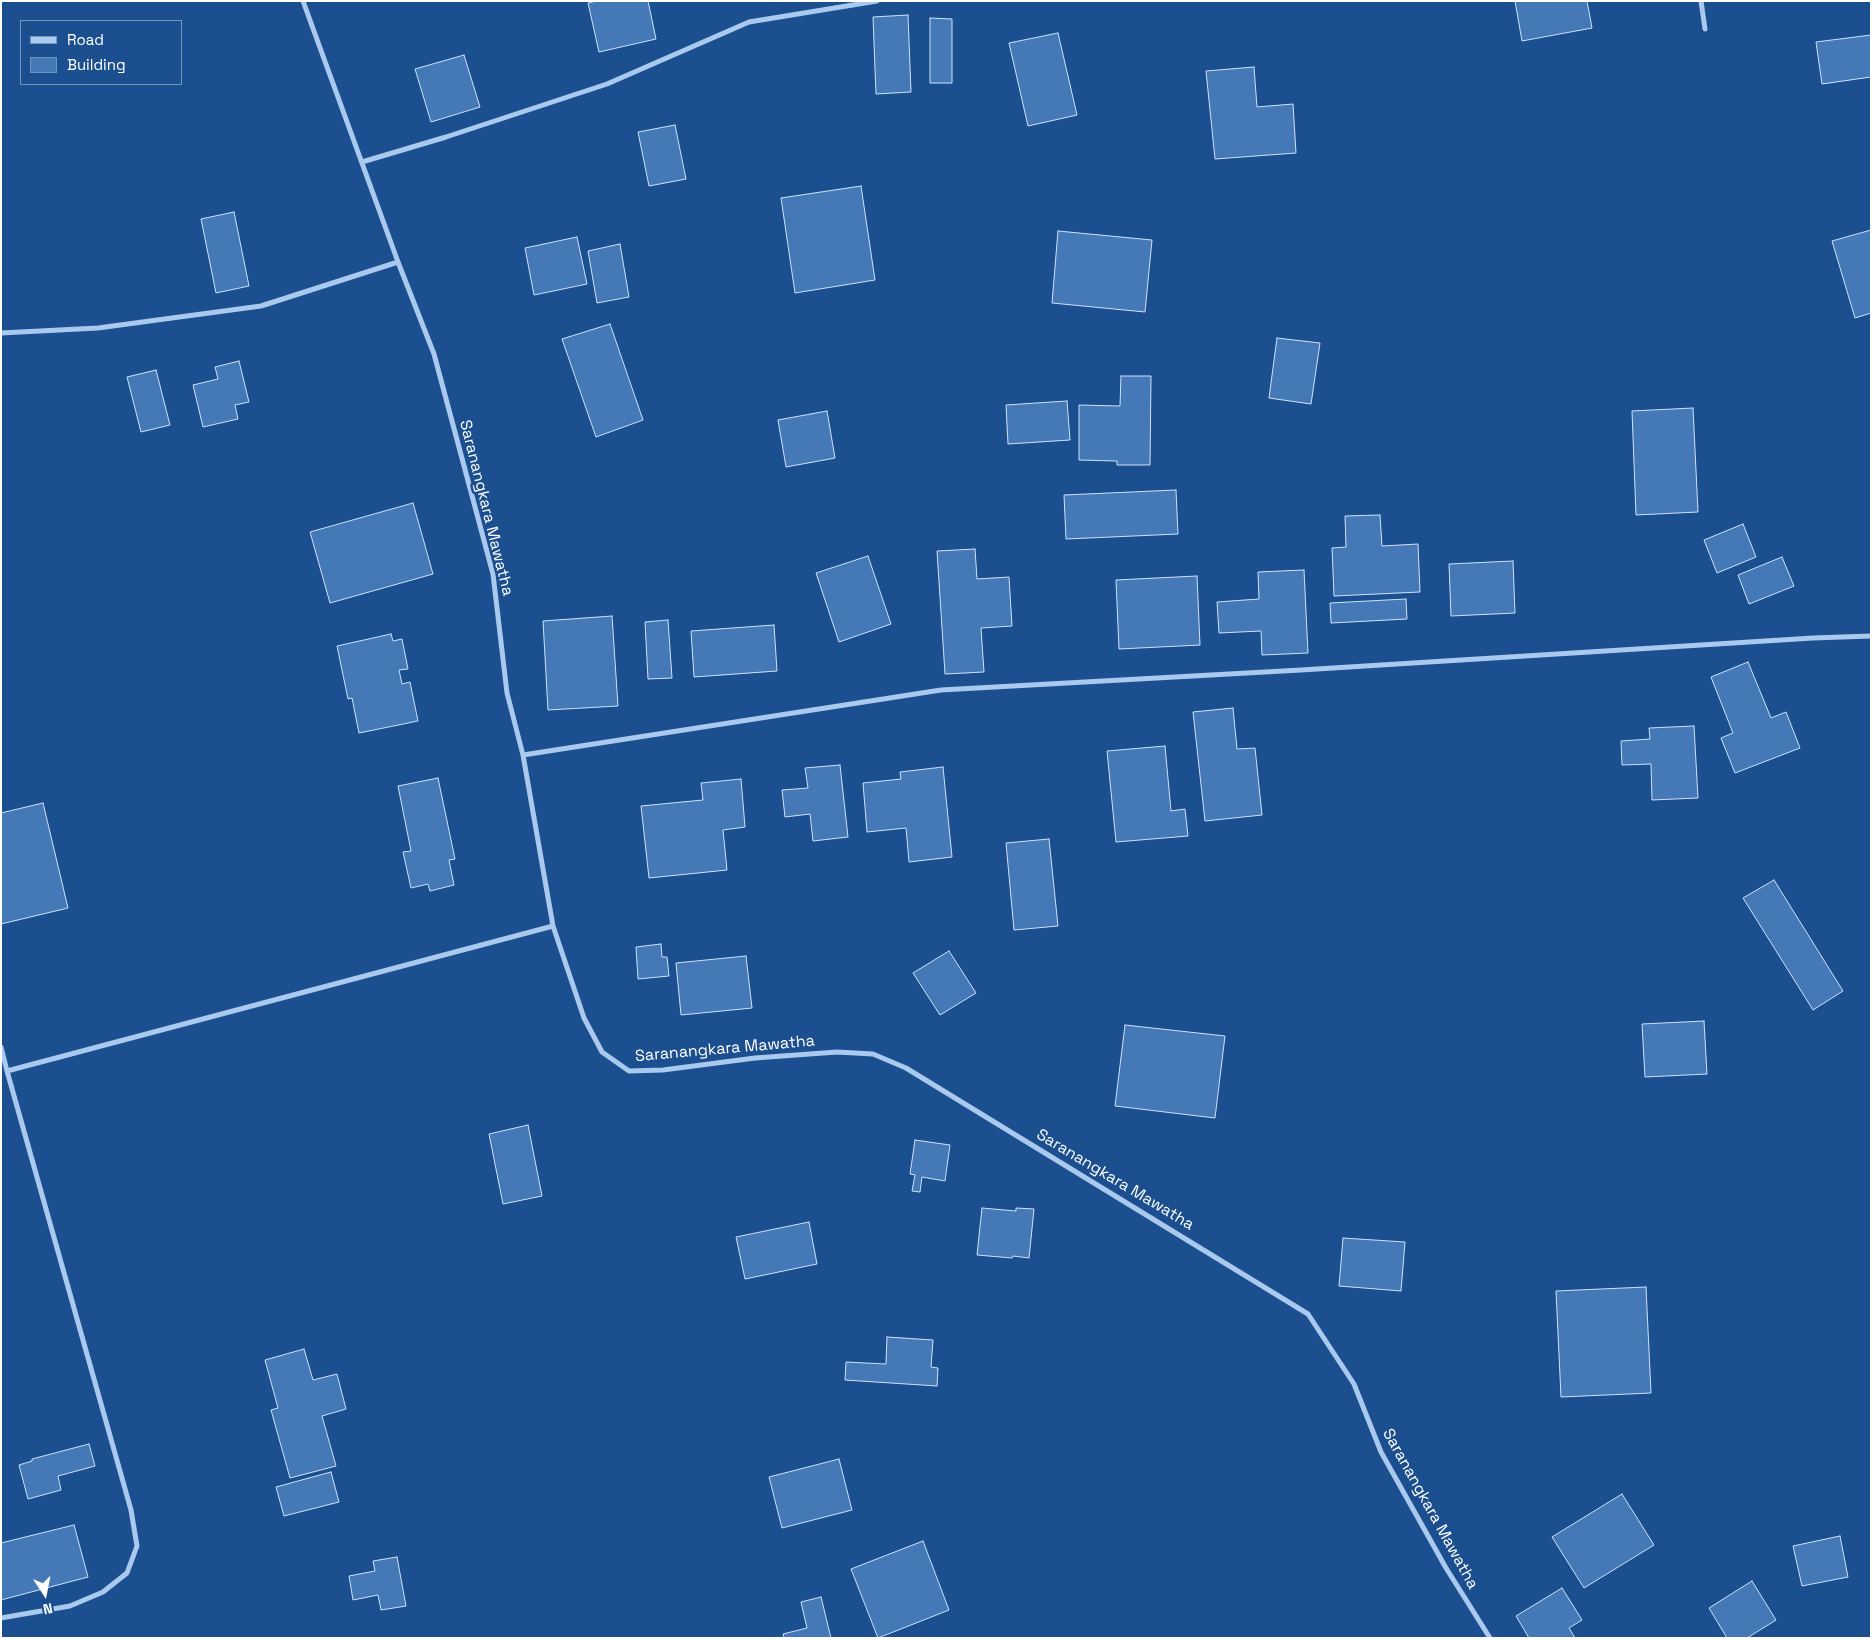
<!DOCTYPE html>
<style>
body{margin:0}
#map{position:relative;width:1872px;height:1639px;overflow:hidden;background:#1b4f8f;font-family:"Space Grotesk",sans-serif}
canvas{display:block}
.frame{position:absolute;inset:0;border:2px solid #fff;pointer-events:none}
.legend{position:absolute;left:20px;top:20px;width:162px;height:65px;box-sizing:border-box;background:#1b4f8f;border:1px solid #7695bc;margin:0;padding:6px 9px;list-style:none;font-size:15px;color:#fff}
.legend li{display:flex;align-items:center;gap:10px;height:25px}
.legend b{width:25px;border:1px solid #7695bc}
.north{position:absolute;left:20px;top:1569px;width:50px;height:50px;-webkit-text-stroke:4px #1b4f8f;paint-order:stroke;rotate:169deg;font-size:14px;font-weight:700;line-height:20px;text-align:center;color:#fff}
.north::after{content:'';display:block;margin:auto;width:18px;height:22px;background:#fff;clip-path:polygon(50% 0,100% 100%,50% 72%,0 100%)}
</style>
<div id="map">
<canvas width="1872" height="1639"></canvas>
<div class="frame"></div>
<ul class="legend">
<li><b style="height:6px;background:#a9c9ee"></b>Road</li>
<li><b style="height:14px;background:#4478b7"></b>Building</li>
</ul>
<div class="north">N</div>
</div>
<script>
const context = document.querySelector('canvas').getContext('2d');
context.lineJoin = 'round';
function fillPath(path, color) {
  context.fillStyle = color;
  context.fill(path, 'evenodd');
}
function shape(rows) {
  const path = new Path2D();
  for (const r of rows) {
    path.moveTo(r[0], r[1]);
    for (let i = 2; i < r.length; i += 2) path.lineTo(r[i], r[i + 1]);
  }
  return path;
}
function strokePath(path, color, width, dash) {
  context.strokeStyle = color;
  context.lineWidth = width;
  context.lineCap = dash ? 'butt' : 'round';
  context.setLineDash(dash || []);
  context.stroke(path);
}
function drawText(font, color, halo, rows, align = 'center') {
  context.font = font + ' "Space Grotesk",sans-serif';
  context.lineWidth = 5;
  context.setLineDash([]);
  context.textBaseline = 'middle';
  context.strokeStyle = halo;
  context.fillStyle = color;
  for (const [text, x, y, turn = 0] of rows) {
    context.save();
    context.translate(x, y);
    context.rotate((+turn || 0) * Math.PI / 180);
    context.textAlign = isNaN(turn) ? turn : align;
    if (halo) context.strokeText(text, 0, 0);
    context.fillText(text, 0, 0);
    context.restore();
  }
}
const building = shape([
 [597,1,648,1,656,39,599,52,588,3,597,1],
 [1515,1,1587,1,1592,28,1522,41,1515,1],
 [908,15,911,92,876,94,873,17,908,15],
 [930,18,952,19,952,83,930,83,930,18],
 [1058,33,1077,115,1028,126,1009,43,1058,33],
 [1871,35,1871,77,1822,84,1816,42,1871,35],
 [464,55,480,107,431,122,415,69,464,55],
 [1254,67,1257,107,1293,104,1296,153,1215,159,1206,71,1254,67],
 [675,125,686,179,649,186,638,132,675,125],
 [861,186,875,280,795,293,781,198,861,186],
 [234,212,249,286,216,293,201,219,234,212],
 [1871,230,1871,313,1855,318,1832,241,1871,230],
 [1058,231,1152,240,1145,312,1052,303,1058,231],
 [577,237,587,284,534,295,525,248,577,237],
 [620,244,629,297,597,303,588,251,620,244],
 [610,324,643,420,596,437,562,339,610,324],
 [1277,338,1320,343,1311,404,1269,398,1277,338],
 [239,361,249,402,235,405,238,419,203,427,193,385,218,379,215,367,239,361],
 [156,370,170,425,141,432,127,377,156,370],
 [1121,376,1151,376,1150,465,1117,465,1117,461,1079,460,1079,405,1120,406,1121,376],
 [1067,401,1070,440,1008,444,1006,405,1067,401],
 [1693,408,1698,512,1636,515,1632,411,1693,408],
 [827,411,835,458,786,467,778,420,827,411],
 [1176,490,1178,534,1066,539,1064,495,1176,490],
 [413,503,433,574,330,603,310,532,413,503],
 [1380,515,1382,546,1418,544,1420,592,1334,596,1332,548,1346,547,1345,516,1380,515],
 [1743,524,1756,557,1717,573,1704,540,1743,524],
 [975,549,977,579,1009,577,1012,626,981,628,984,672,945,674,937,551,975,549],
 [868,556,891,624,839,642,816,573,868,556],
 [1782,557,1794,586,1749,604,1738,575,1782,557],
 [1513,561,1515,613,1451,616,1449,564,1513,561],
 [1304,570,1308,653,1262,655,1261,631,1219,633,1217,602,1259,599,1258,572,1304,570],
 [1197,576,1200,645,1119,649,1116,580,1197,576],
 [1406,599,1407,619,1331,623,1330,603,1406,599],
 [612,616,618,706,548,710,543,621,612,616],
 [668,620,672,678,648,679,645,622,668,620],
 [774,625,777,671,694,677,691,631,774,625],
 [391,634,393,641,402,639,408,669,399,670,402,684,410,682,418,721,359,733,352,698,348,699,337,646,391,634],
 [1748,662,1771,718,1786,712,1800,748,1735,773,1721,738,1733,733,1711,677,1748,662],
 [1233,708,1237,749,1255,748,1262,815,1205,821,1193,712,1233,708],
 [1694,726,1698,798,1652,800,1651,764,1622,765,1621,741,1650,739,1649,728,1694,726],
 [1165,746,1171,811,1185,809,1188,836,1116,842,1107,751,1165,746],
 [840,765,848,837,813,841,810,814,785,817,782,790,808,788,805,768,840,765],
 [943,767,952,857,909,862,906,828,867,832,863,783,901,779,900,772,943,767],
 [438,778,455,859,449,860,454,885,430,891,428,884,411,888,403,852,411,851,398,786,438,778],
 [741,779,745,827,723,830,727,870,649,878,641,806,703,800,701,783,741,779],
 [43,803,68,908,1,924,1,813,43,803],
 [1049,839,1058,926,1014,930,1006,843,1049,839],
 [1774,880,1843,991,1813,1010,1743,898,1774,880],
 [661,944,662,957,667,957,669,976,638,979,636,947,661,944],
 [949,951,976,993,940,1015,913,973,949,951],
 [746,956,752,1008,681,1015,676,963,746,956],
 [1704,1021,1707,1074,1645,1077,1642,1024,1704,1021],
 [1125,1025,1225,1036,1215,1118,1115,1106,1125,1025],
 [528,1125,542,1196,503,1204,489,1134,528,1125],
 [915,1140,950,1145,945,1181,922,1177,920,1192,912,1191,915,1175,910,1174,915,1140],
 [982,1208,1016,1211,1016,1208,1034,1209,1029,1258,1013,1256,1012,1258,977,1255,982,1208],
 [809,1222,817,1264,745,1279,736,1237,809,1222],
 [1343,1238,1405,1242,1401,1291,1339,1286,1343,1238],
 [1646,1287,1651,1393,1561,1397,1556,1291,1646,1287],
 [887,1337,933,1340,931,1367,938,1368,937,1386,845,1380,846,1362,886,1364,887,1337],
 [304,1349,313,1380,337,1374,346,1409,322,1416,336,1466,290,1478,271,1410,278,1408,265,1360,304,1349],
 [89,1444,95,1466,58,1476,61,1490,28,1499,19,1465,32,1461,32,1459,89,1444],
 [839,1459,852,1510,782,1528,769,1477,839,1459],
 [331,1472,339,1502,284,1516,276,1487,331,1472],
 [1622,1494,1654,1545,1584,1588,1552,1537,1622,1494],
 [74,1525,88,1577,1,1600,1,1543,74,1525],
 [1840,1536,1848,1577,1802,1586,1793,1546,1840,1536],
 [923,1541,949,1610,878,1638,851,1569,923,1541],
 [397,1557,406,1606,381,1610,378,1595,353,1600,349,1576,375,1571,373,1561,397,1557],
 [1752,1581,1776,1620,1747,1638,1727,1638,1709,1608,1752,1581],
 [1562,1588,1582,1620,1569,1628,1575,1638,1529,1638,1516,1616,1562,1588],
 [821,1597,831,1638,784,1638,783,1634,807,1628,801,1602,821,1597]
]);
const street = shape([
 [303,1,398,262,434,354,493,574,507,693,523,755,553,926,584,1018,602,1052,629,1071,663,1070,755,1058,837,1052,873,1054,906,1068,1308,1314,1354,1384,1381,1452,1446,1568,1490,1638],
 [1701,1,1705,29],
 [362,162,446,137,607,84,749,22,877,1],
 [1,333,98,328,261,306,398,262],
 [523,755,941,690,1301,670,1813,638,1871,636],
 [1,1047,7,1071,131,1510,137,1546,127,1573,103,1592,70,1606,1,1618],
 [7,1071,553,926]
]);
const streetNames = [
 ["Saranangkara Mawatha",486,508,76],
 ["Saranangkara Mawatha",725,1049,-5],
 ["Saranangkara Mawatha",1115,1180,31],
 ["Saranangkara Mawatha",1430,1509,61]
];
fillPath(building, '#4478b7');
strokePath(building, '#cfe3fa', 1);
strokePath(street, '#a9c9ee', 5);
drawText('16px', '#fff', '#1b4f8f', streetNames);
</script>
